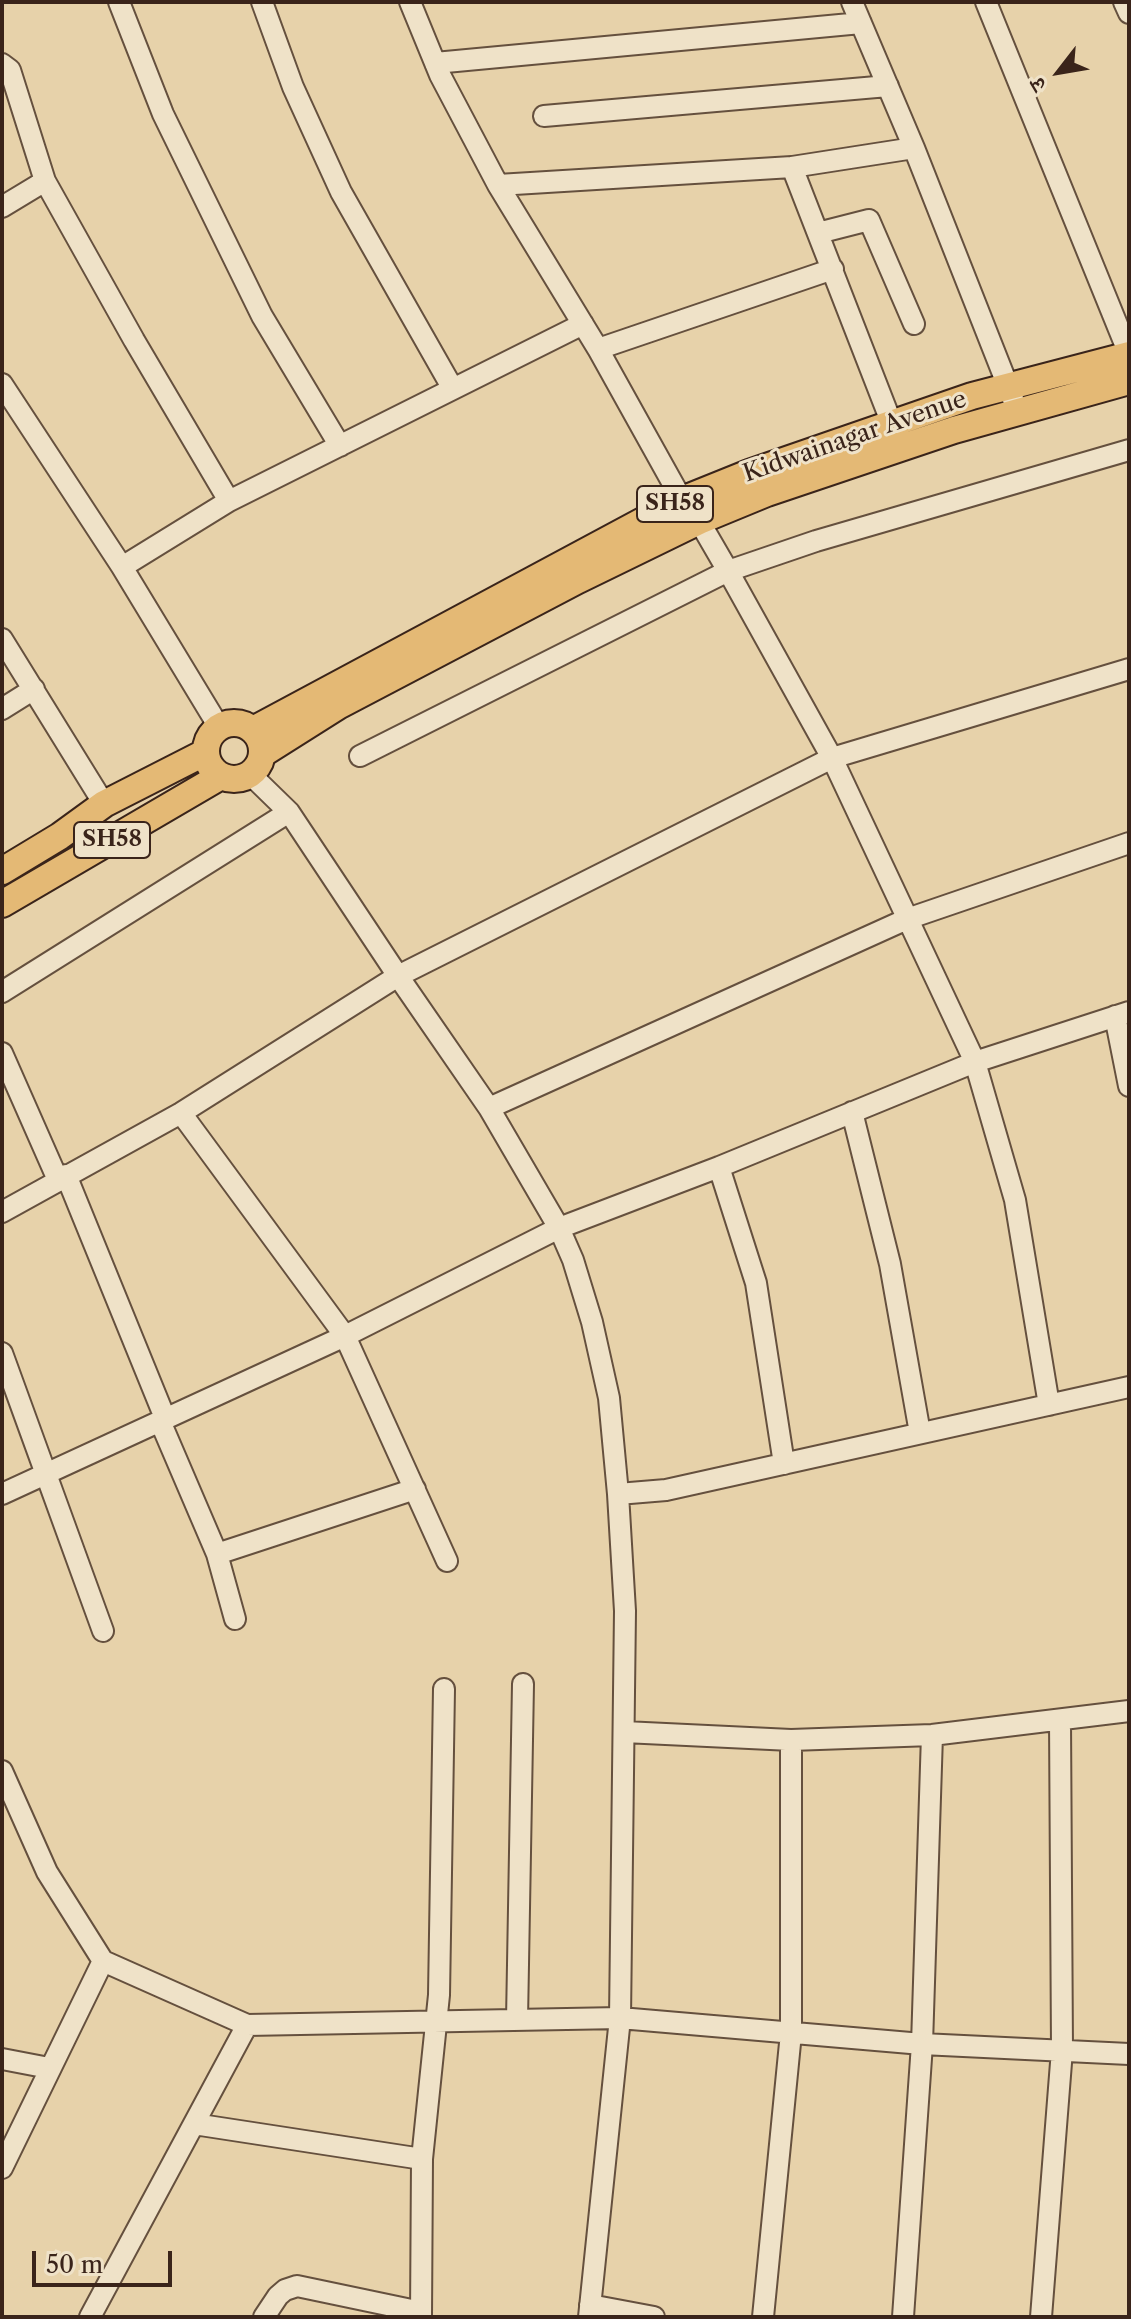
<!DOCTYPE html>
<meta charset="utf-8">
<style>
body{margin:0}
#map{position:relative;width:1131px;height:2319px;overflow:hidden;background:#e7d2aa;font-family:"Libre Caslon Text","Noto Serif Devanagari",serif}
canvas{display:block}
.frame{position:absolute;inset:0;border:4px solid #3a241a;pointer-events:none}
.north{position:absolute;left:1019px;top:32px;width:80px;height:80px;-webkit-text-stroke:6px #efe2c8;paint-order:stroke;rotate:239deg;font-size:22px;font-weight:700;line-height:32px;text-align:center;color:#3a241a}
.north::after{content:'';display:block;margin:auto;width:28px;height:36px;background:#3a241a;clip-path:polygon(50% 0,100% 100%,50% 72%,0 100%)}
.scale{position:absolute;left:32px;top:2251px;width:140px;height:36px;box-sizing:border-box;border:4px solid #3a241a;border-top:0;padding-left:10px;font-size:24px;line-height:28px;white-space:nowrap;color:#3a241a;-webkit-text-stroke:6px #efe2c8;paint-order:stroke}
</style>
<div id="map">
<canvas width="1131" height="2319"></canvas>
<div class="frame"></div>
<div class="north">उ</div>
<div class="scale">50 m</div>
</div>
<script>
const context = document.querySelector('canvas').getContext('2d');
context.lineJoin = 'round';
function shape(rows) {
  const path = new Path2D();
  for (const r of rows) {
    if (r.length === 3) {
      path.moveTo(r[0] + r[2], r[1]);
      path.arc(r[0], r[1], r[2], 0, 2 * Math.PI);
      continue;
    }
    path.moveTo(r[0], r[1]);
    for (let i = 2; i < r.length; i += 2) path.lineTo(r[i], r[i + 1]);
  }
  return path;
}
function strokePath(path, color, width, dash) {
  context.strokeStyle = color;
  context.lineWidth = width;
  context.lineCap = dash ? 'butt' : 'round';
  context.setLineDash(dash || []);
  context.stroke(path);
}
function drawText(font, color, halo, rows, align = 'center') {
  context.font = font + ' "Libre Caslon Text",serif';
  context.lineWidth = 6;
  context.setLineDash([]);
  context.textBaseline = 'middle';
  context.strokeStyle = halo;
  context.fillStyle = color;
  for (const [text, x, y, turn = 0] of rows) {
    context.save();
    context.translate(x, y);
    context.rotate((+turn || 0) * Math.PI / 180);
    context.textAlign = isNaN(turn) ? turn : align;
    if (halo) context.strokeText(text, 0, 0);
    context.fillText(text, 0, 0);
    context.restore();
  }
}
const minor = shape([
 [119,2,163,114,262,316,340,446],
 [262,2,293,87,341,192,453,389],
 [410,2,440,75,498,185,598,349,682,500,699,521,728,571,832,758,975,1062,1015,1200,1049,1405],
 [852,2,914,148,1013,399],
 [986,2,1129,354],
 [1124,2,1129,13],
 [435,63,861,23],
 [2,64,10,70,45,181,134,340,229,501],
 [544,116,888,86],
 [792,167,914,148],
 [498,185,792,167,897,437],
 [2,207,45,181],
 [818,233,869,220,914,324],
 [598,349,833,269],
 [2,384,122,567,219,727],
 [122,567,229,501,583,324],
 [2,639,104,804],
 [2,709,34,689],
 [360,756,728,571,816,541,1129,450],
 [250,774,289,812,398,976,489,1108,559,1228,573,1260,592,1322,609,1398,618,1494,625,1611,620,2018,589,2317],
 [2,992,289,812],
 [1115,1016,1129,1086],
 [2,1053,58,1180],
 [489,1108,907,919,1129,843],
 [852,1112,890,1264,920,1433],
 [181,1113,345,1336,447,1561],
 [719,1167,756,1283,784,1464],
 [66,1175,165,1418],
 [2,1212,181,1113,398,976,832,758,1129,669],
 [2,1353,103,1631],
 [160,1421,217,1554,235,1619],
 [2,1494,345,1336,559,1228,719,1167,975,1062,1129,1012],
 [618,1494,666,1490,1129,1387],
 [217,1554,415,1489],
 [624,1732,791,1740,932,1735,1129,1711],
 [2,1771,47,1872,103,1961,247,2025,620,2018,922,2044,1129,2054],
 [517,2020,523,1684],
 [2,2059,49,2068],
 [194,2124,422,2159],
 [2,2168,103,1961],
 [590,2305,654,2317],
 [90,2317,247,2025],
 [264,2317,278,2296,285,2290,297,2286,421,2312],
 [421,2317,422,2159,439,1995,444,1689],
 [763,2317,791,2033,791,1740],
 [903,2317,922,2044,932,1735],
 [1041,2317,1062,2050,1060,1720]
]);
const major = shape([
 [234,751,28],
 [253,730,682,500,749,473,972,396,1129,355],
 [262,754,338,706,578,580,699,521,767,493,954,430,1129,381],
 [2,871,60,836,104,804,206,752],
 [2,904,221,776]
]);
const shields = [
 [675,504,76],
 [112,840,76]
];
const shieldNames = [
 ["SH58",675,504],
 ["SH58",112,840]
];
const streetNames = [
 ["Kidwainagar Avenue",855,437,-19]
];
strokePath(minor, '#65503e', 24);
strokePath(major, '#3a241a', 30);
strokePath(minor, '#efe2c8', 20);
strokePath(major, '#e4b975', 26);
for (const [x, y, w] of shields) {
  const box = new Path2D();
  box.roundRect(x - w / 2, y - 18, w, 36, 6);
  context.fillStyle = '#efe2c8';
  context.fill(box);
  strokePath(box, '#3a241a', 2);
}
drawText('bold 22px', '#3a241a', null, shieldNames);
drawText('24px', '#3a241a', '#efe2c8', streetNames);
</script>
